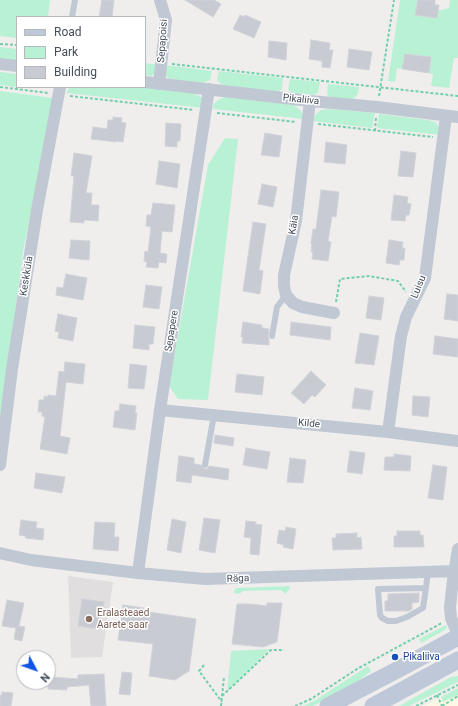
<!DOCTYPE html>
<meta charset="utf-8">
<style>
body{margin:0}
#map{position:relative;width:458px;height:706px;overflow:hidden;background:#f0eded;font-family:Roboto,sans-serif}
canvas{display:block}
.legend{position:absolute;left:16px;top:16px;width:130px;height:72px;box-sizing:border-box;background:#fff;border:1px solid #b5b8bd;margin:0;padding:5px 7px;list-style:none;font-size:12px;color:#454e5b}
.legend li{display:flex;align-items:center;gap:8px;height:20px}
.legend b{width:20px;border:1px solid #b5b8bd}
.north{position:absolute;left:16px;top:650px;width:40px;height:40px;box-sizing:border-box;background:#fff;border:1px solid #b5b8bd;border-radius:50%;rotate:131deg;font-size:11px;font-weight:700;line-height:16px;text-align:center;color:#454e5b}
.north::after{content:'';display:block;margin:auto;width:14px;height:18px;background:#1055e7;clip-path:polygon(50% 0,100% 100%,50% 72%,0 100%)}
</style>
<div id="map">
<canvas width="458" height="706"></canvas>
<ul class="legend">
<li><b style="height:5px;background:#bfc8d8"></b>Road</li>
<li><b style="height:11px;background:#b9f1d5"></b>Park</li>
<li><b style="height:11px;background:#c9cbd3"></b>Building</li>
</ul>
<div class="north">N</div>
</div>
<script>
const context = document.querySelector('canvas').getContext('2d');
context.lineJoin = 'round';
function fillPath(path, color) {
  context.fillStyle = color;
  context.fill(path, 'evenodd');
}
function shape(rows) {
  const path = new Path2D();
  for (const r of rows) {
    path.moveTo(r[0], r[1]);
    for (let i = 2; i < r.length; i += 2) path.lineTo(r[i], r[i + 1]);
  }
  return path;
}
function strokePath(path, color, width, dash) {
  context.strokeStyle = color;
  context.lineWidth = width;
  context.lineCap = dash ? 'butt' : 'round';
  context.setLineDash(dash || []);
  context.stroke(path);
}
function drawText(font, color, halo, rows, align = 'center') {
  context.font = font + ' Roboto,sans-serif';
  context.lineWidth = 3;
  context.setLineDash([]);
  context.textBaseline = 'middle';
  context.strokeStyle = halo;
  context.fillStyle = color;
  for (const [text, x, y, turn = 0] of rows) {
    context.save();
    context.translate(x, y);
    context.rotate((+turn || 0) * Math.PI / 180);
    context.textAlign = isNaN(turn) ? turn : align;
    if (halo) context.strokeText(text, 0, 0);
    context.fillText(text, 0, 0);
    context.restore();
  }
}
const commercial = shape([
 [458,688,458,706,423,706,438,699]
]);
const education = shape([
 [68,576,113,582,102,657,71,658]
]);
const green = shape([
 [0,0,50,0,48,17,17,17,17,38,0,36],
 [400,0,418,0,415,15,437,18,438,11,449,8,450,0,458,0,458,58,454,58,449,88,431,86,433,75,429,73,431,57,406,54,402,69,397,68,395,82,388,81],
 [0,47,17,49,17,62,0,60],
 [145,63,158,65,157,71,152,76,145,75],
 [164,65,212,71,210,80,203,83,170,79,166,77],
 [219,71,283,78,282,89,278,92,222,85,217,80],
 [0,72,17,74,17,87,0,85],
 [290,79,320,82,318,93,313,95,291,93,288,89],
 [328,84,359,87,358,94,352,100,330,97,327,94],
 [70,87,142,87,193,93,203,98,204,108,66,93],
 [0,91,53,98,23,252,0,425],
 [225,97,294,105,301,111,304,119,213,109,213,105,218,100],
 [328,109,375,113,372,128,312,121,315,115,321,110],
 [379,114,428,120,435,122,440,128,441,135,377,128],
 [225,138,238,139,208,400,178,399,169,386,208,165],
 [290,586,289,590,285,594,281,590,243,591,239,594,234,593,234,591,236,588],
 [446,625,447,628,443,631,421,643,419,639],
 [270,649,227,691,231,651],
 [368,666,371,671,351,687,313,706,303,706,314,701],
 [458,676,458,682,409,706,399,706,451,677],
 [458,688,458,695,443,702,441,697]
]);
const building = shape([
 [102,0,114,0,112,17,99,17,102,0],
 [185,0,214,0,221,4,213,17,185,0],
 [418,0,435,0,435,5,439,5,437,18,415,15,418,0],
 [240,15,244,17,245,15,261,22,254,38,233,29,240,15],
 [311,40,330,43,329,50,333,50,330,68,322,67,322,61,309,59,311,40],
 [269,41,287,43,286,60,268,57,269,41],
 [349,49,372,52,369,70,347,67,349,49],
 [405,54,431,57,429,73,402,69,405,54],
 [113,117,122,118,121,122,126,123,123,142,116,141,116,142,91,139,93,127,107,129,108,120,113,120,113,117],
 [166,123,181,124,180,141,177,141,177,147,165,146,166,123],
 [265,133,282,136,279,157,261,155,265,133],
 [326,142,347,145,345,164,324,162,326,142],
 [401,151,416,153,413,177,398,176,401,151],
 [74,153,92,156,86,193,92,193,91,205,99,205,98,221,84,220,84,223,70,222,74,176,71,176,74,153],
 [159,161,180,164,177,188,156,184,159,161],
 [262,184,277,187,273,207,258,204,262,184],
 [321,190,339,192,336,217,332,216,328,241,331,242,328,261,312,259,313,252,311,252,312,245,311,244,313,229,316,229,321,190],
 [394,195,408,197,407,203,411,204,409,215,406,215,405,221,391,220,394,195],
 [153,203,175,205,172,232,162,231,160,253,167,254,166,263,159,262,158,268,146,267,147,262,144,261,145,251,148,252,151,227,146,226,147,215,151,215,153,203],
 [253,222,266,224,259,270,263,271,260,294,243,291,253,222],
 [71,240,90,241,89,260,69,258,71,240],
 [389,240,403,242,402,248,405,248,404,260,400,260,399,265,386,263,389,240],
 [66,274,87,278,83,300,56,295,57,287,63,288,66,274],
 [146,285,162,287,159,309,143,307,146,285],
 [447,294,458,295,458,321,444,319,447,294],
 [369,296,384,298,381,320,366,318,369,296],
 [58,314,77,318,73,341,58,338,59,332,55,331,58,314],
 [243,322,262,325,262,328,269,329,268,336,269,340,269,345,242,343,243,337,241,337,243,322],
 [291,322,331,327,330,340,290,335,291,322],
 [135,325,155,327,153,344,149,344,149,350,133,348,135,325],
 [360,333,379,336,374,365,355,363,360,333],
 [435,336,458,339,458,357,433,354,435,336],
 [65,362,85,364,83,384,66,382,60,436,70,438,67,454,40,449,45,417,42,416,42,412,38,412,39,400,44,400,44,396,48,397,48,395,56,396,59,371,64,372,65,362],
 [130,364,147,366,144,389,128,388,130,364],
 [311,371,326,385,315,397,312,395,304,404,291,393,311,371],
 [237,374,264,377,262,395,235,392,237,374],
 [355,388,373,391,370,410,352,408,355,388],
 [413,396,430,397,428,417,412,415,413,396],
 [120,404,136,406,135,413,137,413,135,430,113,427,115,411,119,411,120,404],
 [215,435,234,438,233,446,214,443,215,435],
 [246,448,270,452,267,469,243,465,246,448],
 [350,451,365,453,362,474,347,472,350,451],
 [394,454,411,456,410,471,384,470,385,457,394,457,394,454],
 [179,456,194,458,194,464,201,465,204,469,207,469,209,466,229,469,228,480,192,475,191,483,176,481,179,456],
 [290,458,306,460,303,483,287,482,290,458],
 [433,465,447,467,443,500,428,498,433,465],
 [36,473,65,477,62,493,34,488,36,473],
 [204,518,220,520,215,553,199,550,204,518],
 [172,519,186,522,181,553,167,550,172,519],
 [21,520,37,522,36,528,44,529,43,540,25,538,26,536,19,535,21,520],
 [246,521,256,522,255,524,262,525,259,555,250,554,251,538,244,537,246,521],
 [95,522,115,523,114,537,119,537,118,551,93,549,95,522],
 [286,527,296,529,293,549,283,547,284,545,277,543,279,530,285,531,286,527],
 [397,531,420,531,420,535,423,535,424,547,394,547,394,536,397,536,397,531],
 [357,533,357,538,361,537,362,549,333,550,332,538,336,538,336,534,357,533],
 [419,593,419,602,412,603,412,609,409,611,385,611,385,601,388,601,388,594,419,593],
 [82,599,104,602,100,629,78,626,82,599],
 [7,600,24,603,19,626,25,627,22,641,14,639,16,628,2,626,7,600],
 [267,603,282,603,277,642,263,647,232,644,237,604,251,604,267,606,267,603],
 [123,605,144,608,143,611,196,619,189,671,175,680,149,676,153,644,118,640,123,605],
 [122,672,132,673,130,695,119,694,122,672],
 [104,674,106,706,91,706,89,685,67,687,67,690,48,689,48,679,51,679,51,677,78,679,78,675,104,674],
 [2,692,13,693,11,706,0,706,0,695,2,695,2,692]
]);
const path = shape([
 [0,44,17,45],
 [172,64,458,96],
 [0,87,48,93],
 [70,96,194,110],
 [379,96,394,0],
 [217,113,296,122],
 [318,124,433,137],
 [375,131,376,118],
 [336,302,340,279,369,276,398,281,406,292],
 [204,665,199,671,222,702],
 [437,695,442,706],
 [222,696,271,650,284,650],
 [221,706,224,677],
 [295,706,311,699,357,669,442,623],
 [416,706,458,685],
 [442,706,458,696]
]);
const service = shape([
 [72,17,75,0],
 [272,336,277,307,286,295],
 [205,465,214,415],
 [426,588,378,589,380,615,382,618,388,621,396,621,407,617,423,608,426,588,427,579,428,572]
]);
const minor = shape([
 [0,64,17,66],
 [145,82,310,101,377,107,458,117],
 [159,84,166,20,160,0],
 [310,101,296,221,284,275,284,286,286,295,293,303,302,307,334,313],
 [160,410,388,432,458,441],
 [388,432,401,336,406,317,425,278,446,116],
 [0,465,12,369,37,210,60,87],
 [458,549,453,580,450,607,451,618,458,635],
 [0,553,31,560,138,573,205,579,455,571],
 [138,573,160,410,209,89]
]);
const secondary = shape([
 [328,706,399,669,458,637],
 [373,706,458,660]
]);
const markers = [
 [89,619,4,"#8d6e63"],
 [395,657,4,"#1a4fb4"]
];
const streetNames = [
 ["Sepapoisi",163,41,-86],
 ["Pikaliiva",301,100,6],
 ["Käia",294,225,-81],
 ["Keskküla",27,276,-81],
 ["Luisu",419,287,-68],
 ["Sepapere",172,331,-81],
 ["Kilde",309,424,5],
 ["Räga",238,579,-2]
];
const educationNames = [
 ["Eralasteaed",97,613],
 ["Aarete saar",97,625]
];
const transitNames = [
 ["Pikaliiva",403,657]
];
fillPath(commercial, '#fcf8e5');
fillPath(education, '#e1dedf');
fillPath(green, '#b9f1d5');
fillPath(building, '#c9cbd3');
strokePath(building, '#d1d2d9', 1);
strokePath(path, '#6fd0ab', 2, [3, 2]);
strokePath(service, '#c0c8d3', 6);
strokePath(minor, '#c0c8d3', 12);
strokePath(secondary, '#bfc8d8', 17);
for (const [x, y, r, color] of markers) {
  const dot = new Path2D();
  dot.arc(x, y, r, 0, 2 * Math.PI);
  context.fillStyle = color;
  context.fill(dot);
  strokePath(dot, '#fff', 1.5);
}
drawText('10px', '#454e5b', '#fff', streetNames);
drawText('10px', '#785e54', '#fff', educationNames, 'left');
drawText('10px', '#164399', '#fff', transitNames, 'left');
</script>
